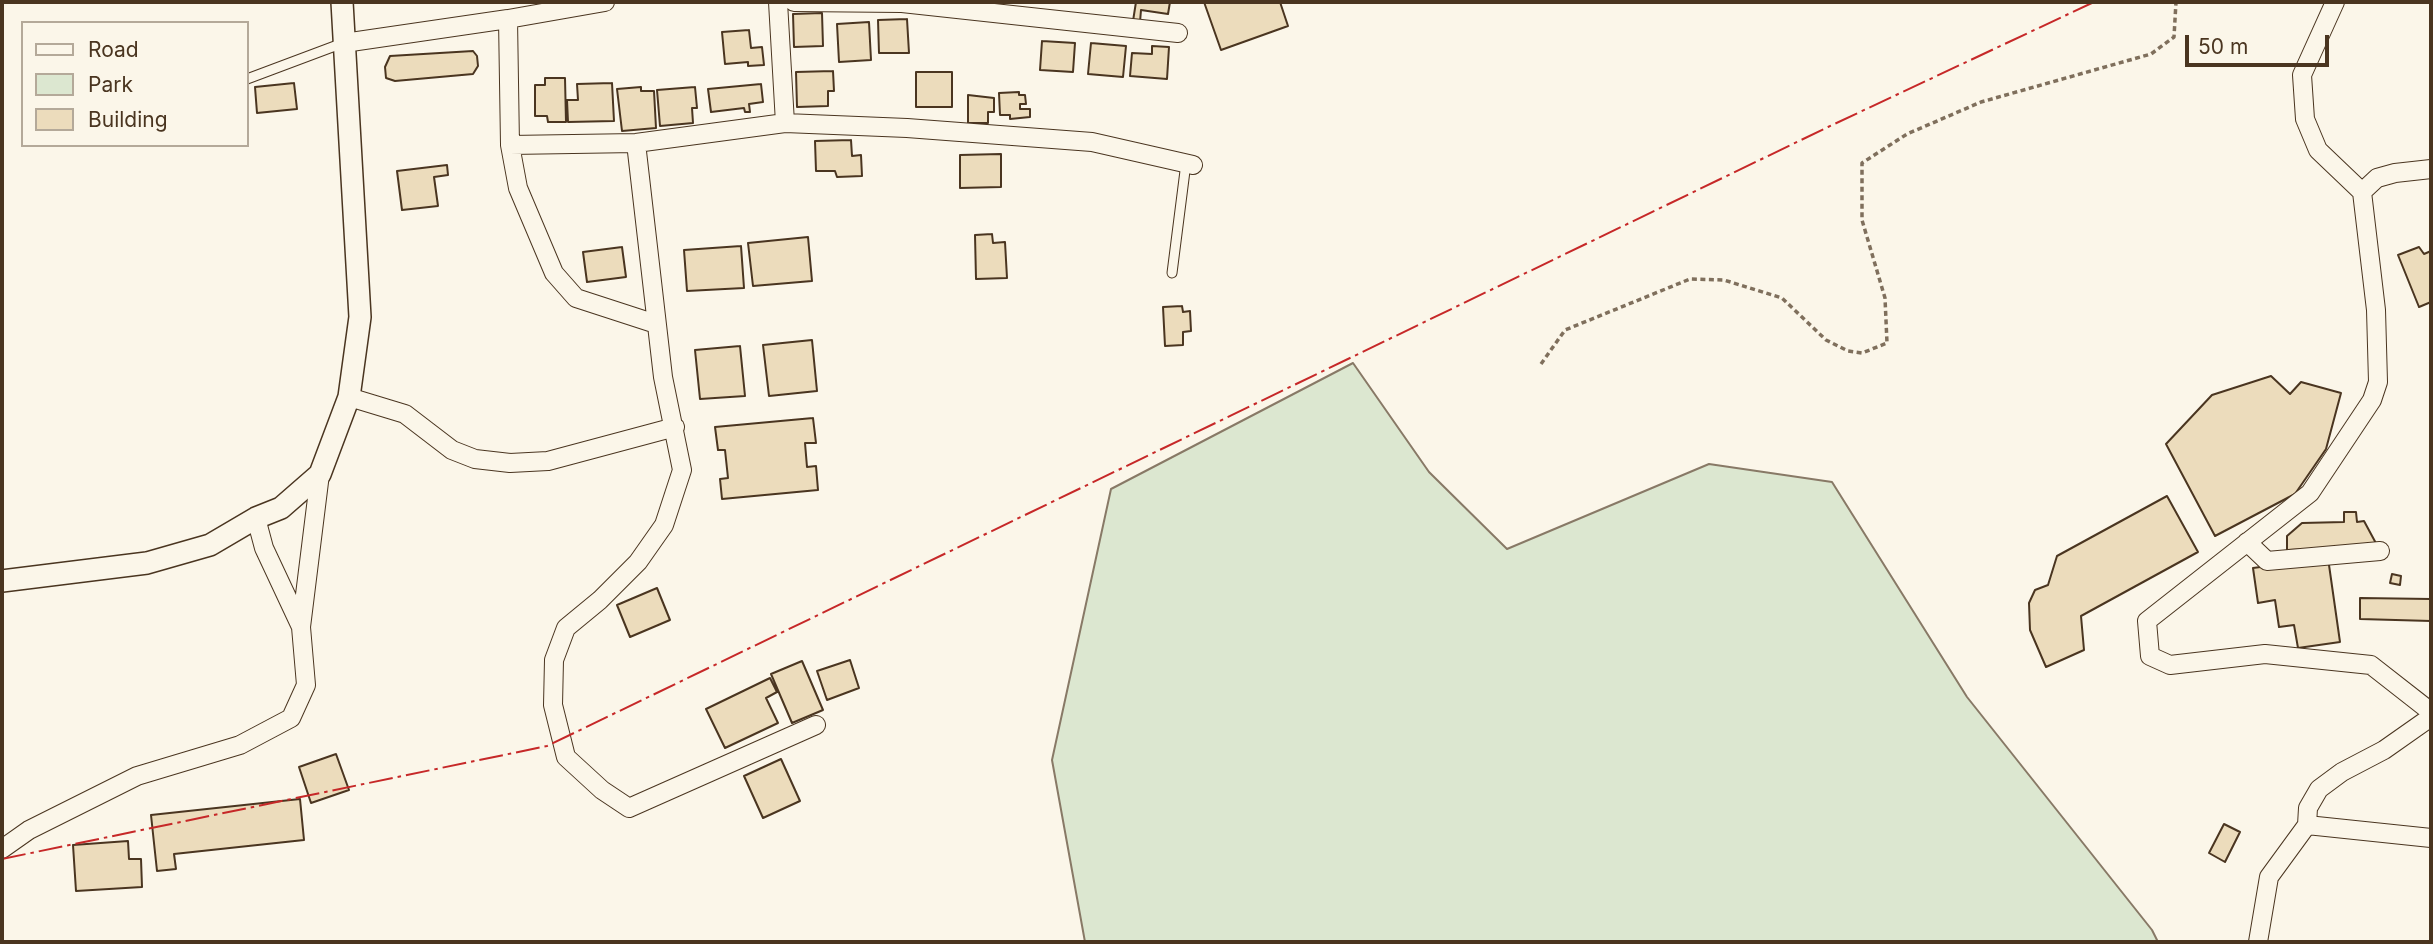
<!DOCTYPE html>
<style>
body{margin:0}
#map{position:relative;width:2433px;height:944px;overflow:hidden;background:#fbf6e9;font-family:Inter,sans-serif}
canvas{display:block}
.frame{position:absolute;inset:0;border:4px solid #4a3520;pointer-events:none}
.legend{position:absolute;left:21px;top:21px;width:228px;height:126px;box-sizing:border-box;background:#fbf6e9;border:2px solid #b4a999;margin:0;padding:9px 12px;list-style:none;font-size:21px;color:#4a3520}
.legend li{display:flex;align-items:center;gap:14px;height:35px}
.legend b{width:35px;border:2px solid #b4a999}
.scale{position:absolute;left:2185px;top:35px;width:144px;height:32px;box-sizing:border-box;border:4px solid #4a3520;border-top:0;padding-left:9px;font-size:21px;line-height:24px;white-space:nowrap;color:#4a3520;-webkit-text-stroke:5px #fbf6e9;paint-order:stroke}
</style>
<div id="map">
<canvas width="2433" height="944"></canvas>
<div class="frame"></div>
<ul class="legend">
<li><b style="height:9px;background:#fbf6e9"></b>Road</li>
<li><b style="height:19px;background:#dce7d0"></b>Park</li>
<li><b style="height:19px;background:#ecdcbc"></b>Building</li>
</ul>
<div class="scale">50 m</div>
</div>
<script>
const context = document.querySelector('canvas').getContext('2d');
context.lineJoin = 'round';
function fillPath(path, color) {
  context.fillStyle = color;
  context.fill(path, 'evenodd');
}
function shape(rows) {
  const path = new Path2D();
  for (const r of rows) {
    path.moveTo(r[0], r[1]);
    for (let i = 2; i < r.length; i += 2) path.lineTo(r[i], r[i + 1]);
  }
  return path;
}
function strokePath(path, color, width, dash) {
  context.strokeStyle = color;
  context.lineWidth = width;
  context.lineCap = dash ? 'butt' : 'round';
  context.setLineDash(dash || []);
  context.stroke(path);
}
const green = shape([
 [1353,363,1429,472,1507,549,1709,464,1832,482,1967,697,2152,930,2158,942,1085,942,1052,760,1111,489,1353,363]
]);
const building = shape([
 [1136,2,1170,2,1168,14,1141,10,1140,22,1133,21,1136,2],
 [1204,2,1280,2,1288,26,1221,50,1204,2],
 [822,13,823,46,794,47,793,14,822,13],
 [907,19,909,53,879,53,878,20,907,19],
 [869,22,871,60,839,62,837,24,869,22],
 [749,30,751,48,762,47,764,65,748,66,748,62,725,64,722,32,749,30],
 [1042,41,1075,43,1073,72,1040,70,1042,41],
 [1091,43,1126,46,1123,77,1088,74,1091,43],
 [1152,46,1169,47,1167,79,1130,76,1132,53,1152,54,1152,46],
 [473,51,477,56,478,66,473,74,395,81,386,78,385,67,390,56,473,51],
 [833,71,834,91,828,91,828,106,797,107,796,72,833,71],
 [916,72,952,72,952,107,916,107,916,72],
 [545,78,565,78,566,122,548,122,547,116,535,116,535,85,545,85,545,78],
 [294,83,297,109,257,113,255,87,294,83],
 [612,83,614,121,568,122,567,100,578,100,577,84,612,83],
 [761,84,763,102,749,104,750,112,745,112,744,108,711,112,708,89,761,84],
 [641,87,641,91,654,91,656,128,622,131,617,89,641,87],
 [695,87,697,108,692,108,693,123,660,126,657,90,695,87],
 [1019,92,1019,95,1025,95,1026,104,1020,104,1020,109,1030,109,1030,117,1010,119,1010,115,1000,115,999,93,1019,92],
 [968,95,994,98,994,112,988,112,988,123,968,123,968,95],
 [851,140,852,156,861,155,862,176,837,177,835,171,816,171,815,141,851,140],
 [1001,154,1001,187,960,188,960,155,1001,154],
 [447,165,448,175,434,177,438,206,402,210,397,171,447,165],
 [992,234,993,243,1005,242,1007,278,976,279,975,235,992,234],
 [808,237,812,281,753,286,748,243,808,237],
 [741,246,744,288,687,291,684,250,741,246],
 [622,247,626,277,587,282,583,252,622,247],
 [2419,247,2424,254,2431,251,2431,302,2419,307,2398,255,2419,247],
 [1182,306,1183,312,1190,311,1191,331,1183,332,1183,345,1165,346,1163,307,1182,306],
 [812,340,817,391,769,396,763,345,812,340],
 [740,346,745,396,700,399,695,350,740,346],
 [2271,376,2290,394,2301,382,2341,393,2326,449,2295,494,2215,536,2166,444,2212,395,2271,376],
 [813,418,816,443,805,443,807,467,816,466,818,490,722,499,720,479,728,478,725,450,718,450,715,427,813,418],
 [2167,496,2198,552,2081,616,2084,650,2046,667,2030,630,2029,603,2035,590,2048,585,2057,556,2167,496],
 [2344,512,2356,512,2357,522,2364,521,2378,547,2287,550,2287,536,2302,523,2344,522,2344,512],
 [2328,558,2340,642,2298,648,2294,625,2279,627,2275,600,2258,603,2253,568,2328,558],
 [2392,574,2401,576,2400,585,2390,583,2392,574],
 [657,588,670,620,630,637,617,605,657,588],
 [2360,598,2431,599,2431,621,2360,619,2360,598],
 [850,660,859,688,827,700,817,671,850,660],
 [802,661,823,710,792,723,771,674,802,661],
 [770,678,777,692,766,698,778,723,725,748,706,709,770,678],
 [336,754,349,790,311,803,299,767,336,754],
 [781,759,800,801,763,818,744,776,781,759],
 [300,799,304,840,174,854,176,869,157,871,151,815,300,799],
 [2224,824,2240,832,2225,862,2209,853,2224,824],
 [128,841,129,859,141,859,142,887,76,891,73,845,128,841]
]);
const path = shape([
 [1541,364,1565,330,1690,279,1724,280,1782,298,1826,340,1848,351,1862,353,1887,343,1885,298,1862,220,1862,163,1907,134,1981,102,2151,54,2174,37,2176,2]
]);
const service = shape([
 [247,79,343,43],
 [1172,273,1186,163]
]);
const minor = shape([
 [778,2,785,123],
 [794,2,902,3,1178,33],
 [2335,2,2302,75,2305,119,2318,150,2362,192,2376,310,2378,382,2372,400,2310,493,2147,621,2150,656,2170,665,2265,654,2371,665,2431,712],
 [508,19,510,145,636,143,785,123,907,128,1092,142,1193,165],
 [344,43,508,19,605,2],
 [636,143,663,377,682,470,664,525,638,562,600,600,566,628,554,660,553,705,566,757,602,790,629,808,816,725],
 [510,145,518,188,554,273,576,298,656,324],
 [2362,192,2377,178,2395,173,2431,169],
 [349,397,405,414,452,450,475,459,510,463,548,461,675,427],
 [2247,542,2267,561,2380,551],
 [301,627,320,474],
 [2307,825,2431,838],
 [2,849,29,830,137,776,240,745,291,718,306,685,301,627,264,548,256,518],
 [2258,942,2269,877,2307,825,2308,808,2319,789,2342,772,2384,750,2431,717]
]);
const tertiary = shape([
 [2,581,147,563,210,545,256,518,281,508,320,474,349,397,360,317,342,2]
]);
const power = shape([
 [2,859,547,746,1828,127,2094,2]
]);
fillPath(green, '#dce7d0');
strokePath(green, '#887966', 2);
fillPath(building, '#ecdcbc');
strokePath(building, '#4a3520', 2);
strokePath(service, '#4a3520', 11);
strokePath(minor, '#4a3520', 20);
strokePath(tertiary, '#4a3520', 24);
strokePath(path, '#7f6f5c', 3.5, [5, 3.5]);
strokePath(service, '#fbf6e9', 9);
strokePath(minor, '#fbf6e9', 18);
strokePath(tertiary, '#fbf6e9', 21);
strokePath(power, '#c62828', 2, [24, 5, 3.5, 5]);
</script>
